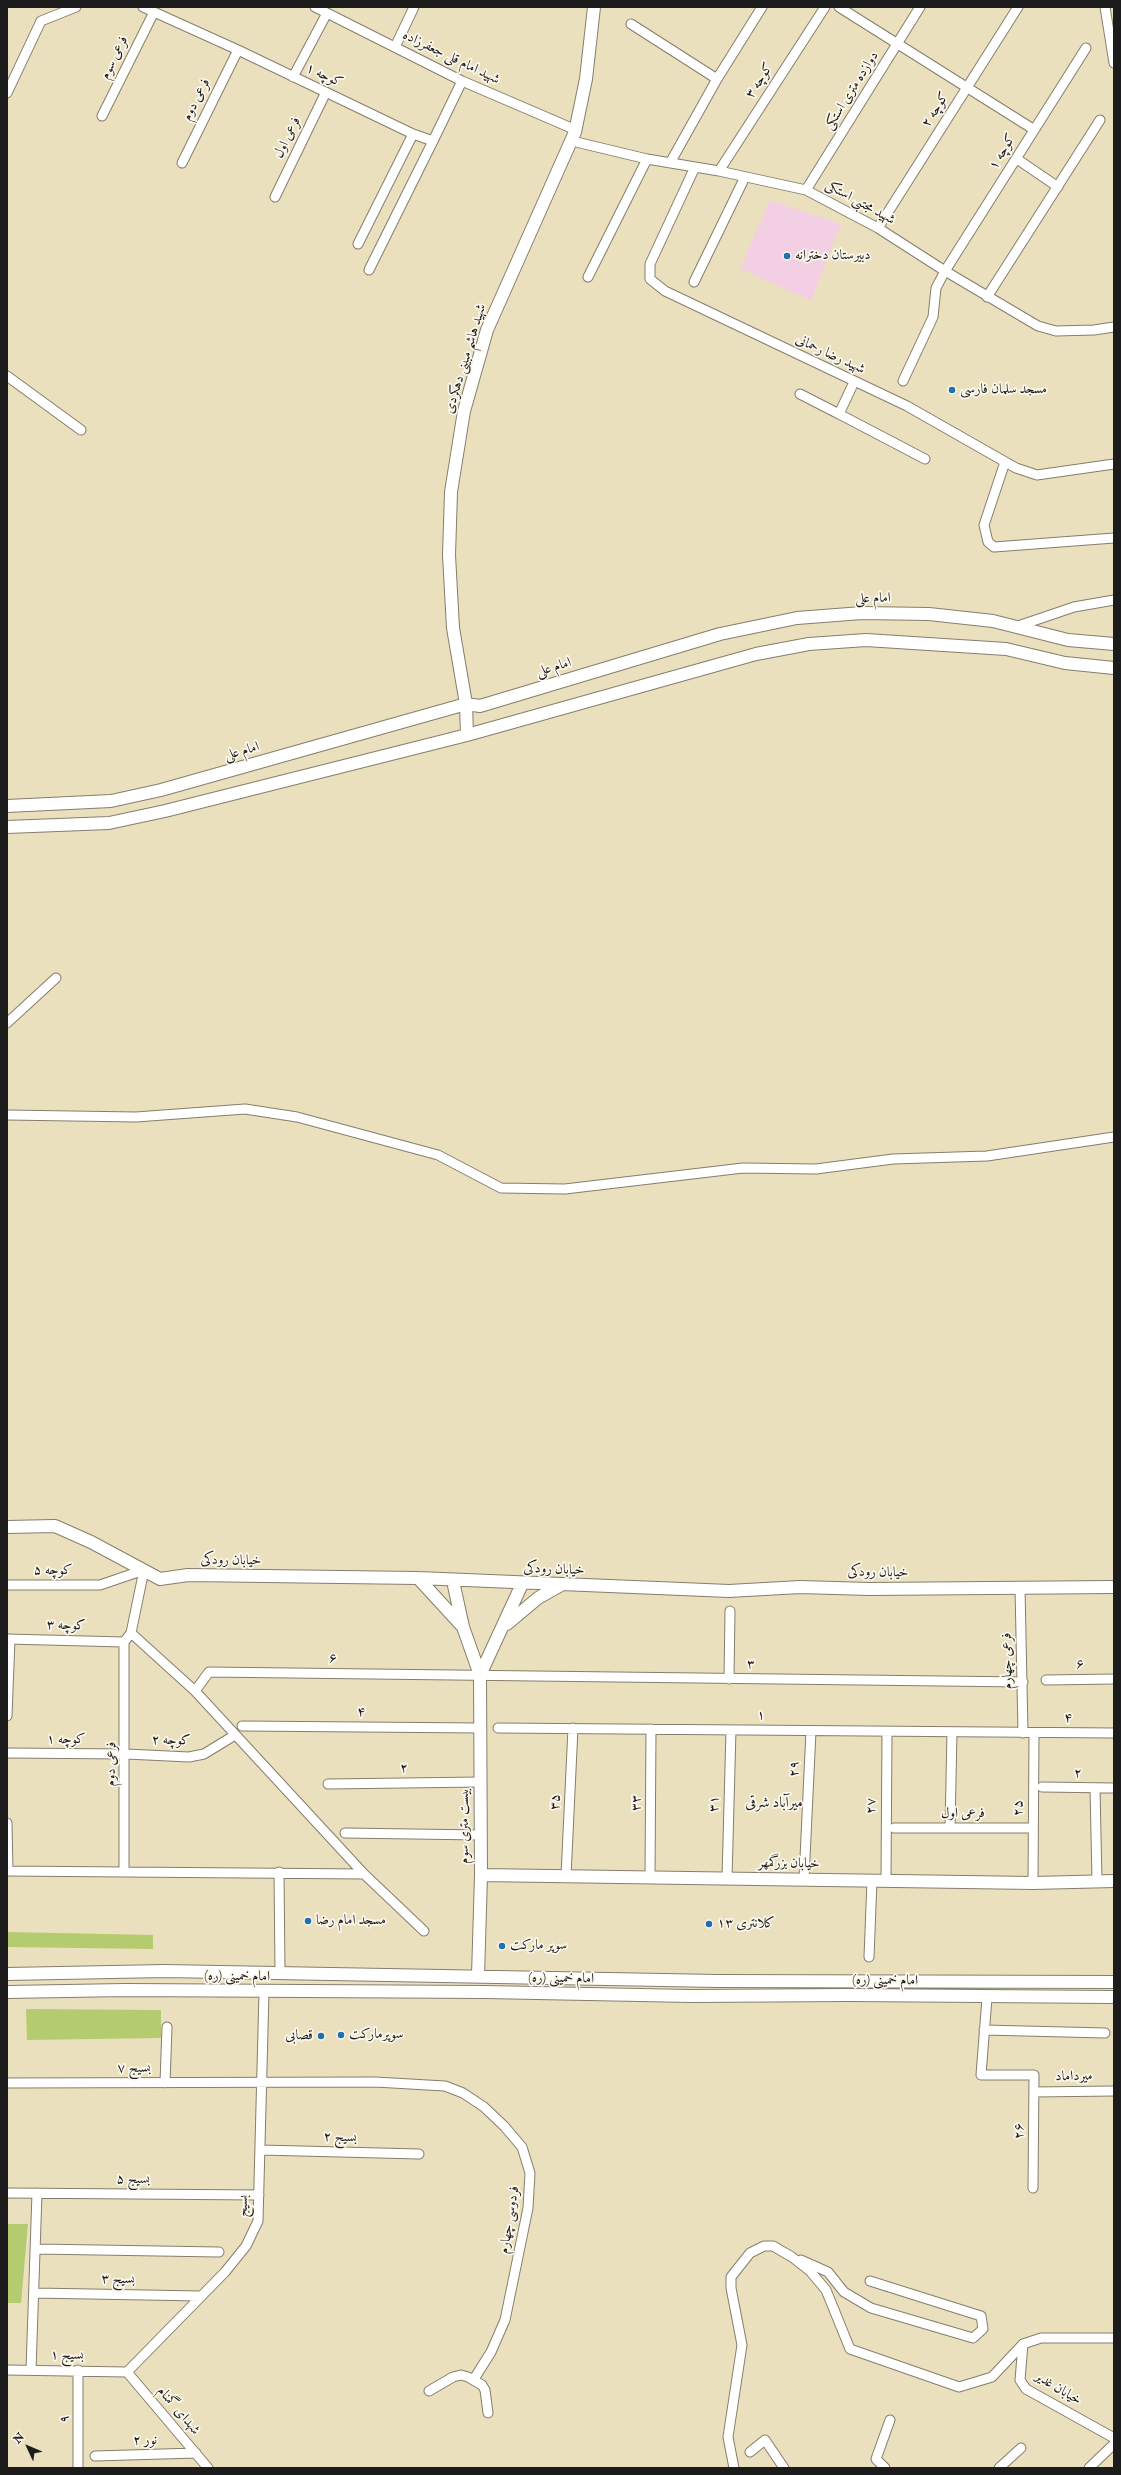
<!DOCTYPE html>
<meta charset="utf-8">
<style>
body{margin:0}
#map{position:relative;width:1121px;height:2475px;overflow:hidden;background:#ebe0bd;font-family:"IM FELL Double Pica",serif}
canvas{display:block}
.frame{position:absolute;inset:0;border:8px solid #1c1c1c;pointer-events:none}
.north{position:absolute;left:8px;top:2427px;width:40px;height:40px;-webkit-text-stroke:3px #fbf7ec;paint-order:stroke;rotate:314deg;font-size:11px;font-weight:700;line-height:16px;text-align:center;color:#1c1c1c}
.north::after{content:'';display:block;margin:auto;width:14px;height:18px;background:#1c1c1c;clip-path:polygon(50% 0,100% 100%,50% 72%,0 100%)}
</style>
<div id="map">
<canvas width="1121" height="2475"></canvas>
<div class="frame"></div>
<div class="north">N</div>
</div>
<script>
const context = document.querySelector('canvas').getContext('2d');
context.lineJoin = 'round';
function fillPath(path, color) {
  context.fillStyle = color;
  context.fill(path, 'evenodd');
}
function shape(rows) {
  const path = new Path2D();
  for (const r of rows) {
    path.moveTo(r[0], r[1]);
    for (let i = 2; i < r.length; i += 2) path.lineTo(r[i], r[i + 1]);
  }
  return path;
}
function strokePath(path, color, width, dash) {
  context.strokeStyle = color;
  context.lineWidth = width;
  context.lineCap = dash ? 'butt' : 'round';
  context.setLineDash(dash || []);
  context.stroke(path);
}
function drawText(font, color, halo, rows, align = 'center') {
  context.font = font + ' "IM FELL Double Pica",Amiri,serif';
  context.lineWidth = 3.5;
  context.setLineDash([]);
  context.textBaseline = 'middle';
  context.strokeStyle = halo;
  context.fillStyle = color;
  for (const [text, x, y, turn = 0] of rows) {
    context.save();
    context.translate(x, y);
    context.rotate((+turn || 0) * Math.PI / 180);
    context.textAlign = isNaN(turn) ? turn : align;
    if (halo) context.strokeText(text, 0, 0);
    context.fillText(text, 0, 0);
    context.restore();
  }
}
const built = shape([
 [770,200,841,224,811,301,740,268]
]);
const green = shape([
 [7,1932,153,1935,153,1949,7,1947],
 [26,2009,161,2010,161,2038,27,2040],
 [7,2224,28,2224,21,2303,7,2303]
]);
const minor = shape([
 [143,7,238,50,413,134,433,141,462,81],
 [315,7,462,81,576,130],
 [839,7,1033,129],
 [1105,7,1114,63],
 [631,24,717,79],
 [395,47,414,7],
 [293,77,327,13],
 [7,93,41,21,76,7],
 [102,116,154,12],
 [572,141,647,159,719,171,806,190,878,228,945,271,1038,326,1056,331,1094,330,1114,327],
 [1017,159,1058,187],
 [182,163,238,50],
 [670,163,717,79,762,7],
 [695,167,650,264,650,279,665,291,907,406,1016,468,1037,475,1114,464],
 [719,171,825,7],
 [806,190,920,7],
 [275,197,326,92],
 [878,228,1018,7],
 [358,244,413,134],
 [369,270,433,141],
 [588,277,647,159],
 [694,282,745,177],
 [987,297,1100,120],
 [7,376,81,430],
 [903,381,933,317,936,288,945,271,1086,48],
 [800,394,839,414,854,382],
 [839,414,925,459],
 [1005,462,984,525,988,542,994,547,1114,538],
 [1018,626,1074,607,1114,600],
 [7,1023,56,978],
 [7,1115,136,1117,245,1109,297,1117,438,1155,501,1188,565,1189,743,1168,816,1169,893,1159,987,1156,1114,1137],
 [7,1585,100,1585,144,1570,131,1633,124,1642,124,1872],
 [1020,1588,1023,1733],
 [131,1633,195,1691,364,1874,424,1931],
 [7,1639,124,1642],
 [729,1679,730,1611],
 [1046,1680,1114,1679],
 [195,1691,209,1672,1023,1682],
 [7,1716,10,1639],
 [242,1726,480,1728],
 [498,1728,1114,1733],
 [7,1753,126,1754,189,1757,204,1754,235,1735],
 [328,1784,480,1782],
 [1042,1787,1114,1788],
 [1095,1788,1097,1881],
 [7,1823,8,1871],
 [894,1828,1033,1828],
 [950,1828,952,1732],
 [345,1833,481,1835],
 [7,1871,364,1874],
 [279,1872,280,1972],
 [566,1876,573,1728],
 [650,1877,651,1729],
 [727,1878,731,1730],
 [804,1879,811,1731],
 [886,1880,887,1732],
 [1033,1883,1034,1733],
 [869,1957,872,1880],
 [987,1998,981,2075,1034,2075,1033,2188],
 [984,2030,1105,2033],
 [7,2083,375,2082,445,2086,463,2093,484,2107,504,2126,522,2147,530,2173,528,2208,505,2320,491,2352,474,2379],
 [165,2083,167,2027],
 [1034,2092,1114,2091],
 [261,2150,419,2154],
 [7,2193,259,2195],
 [37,2249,219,2252],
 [801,2260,828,2272,844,2292,871,2308,973,2338,983,2329,981,2316,870,2281],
 [35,2293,200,2296],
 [1023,2344,1020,2380,1026,2389,1114,2438],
 [7,2370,127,2372],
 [31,2370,37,2193],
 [127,2372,225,2272,246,2246,258,2221,264,1992],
 [127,2372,208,2468],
 [429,2391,453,2377,461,2375,468,2377,482,2385,485,2390,488,2413],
 [750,2452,765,2440,784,2468],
 [95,2456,196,2453],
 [78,2468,78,2370],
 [734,2468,728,2437,742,2345,731,2288,731,2277,750,2253,764,2246,773,2246,792,2257,810,2271,826,2290,850,2349,959,2387,992,2377,1023,2344,1041,2338,1114,2338],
 [885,2468,876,2459,890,2420],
 [999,2468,1021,2448],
 [1089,2468,1114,2444]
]);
const secondary = shape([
 [467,735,466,704,453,628,449,555,451,492,464,411,487,330,575,132,586,79,594,7],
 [7,806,111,801,161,790,466,704,480,706,720,634,797,618,862,613,929,614,993,621,1068,640,1114,644],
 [7,827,109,823,165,811,467,735,756,654,809,644,866,640,1006,649,1065,663,1114,668],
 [7,1527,55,1526,91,1542,160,1579,188,1575,418,1578,729,1591,800,1587,869,1589,1114,1587],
 [418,1578,463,1627],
 [453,1581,463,1627,480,1675,481,1875,478,1976],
 [507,1624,538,1598,561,1585],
 [480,1675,522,1584],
 [481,1875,1033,1883,1114,1881],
 [7,1974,165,1971,718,1981,1114,1982],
 [7,1992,125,1990,485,1992,691,1996,850,1995,1114,1997]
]);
const markers = [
 [787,256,4,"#1f6fb2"],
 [952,390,4,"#1f6fb2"],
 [308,1921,4,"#1f6fb2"],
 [709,1924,4,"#1f6fb2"],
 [502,1946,4,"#1f6fb2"],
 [341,2035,4,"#1f6fb2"],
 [321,2036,4,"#1f6fb2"]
];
const streetNames = [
 ["فرعی سوم",115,58,-64],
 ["شهید امام قلی جعفرزاده",451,58,26],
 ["کوچه ۱",324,76,25],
 ["کوچه ۳",760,81,-57],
 ["دوازده متری استکی",852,91,-58],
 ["فرعی دوم",197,100,-63],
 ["کوچه ۲",936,110,-58],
 ["فرعی اول",288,138,-64],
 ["کوچه ۱",1003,152,-59],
 ["شهید مجتبی استکی",860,203,29],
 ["شهید رضا رحمانی",830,355,25],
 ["شهید هاشم مبینی دهکردی",466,359,-73],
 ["امام علی",873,599,-1],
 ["امام علی",554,668,-17],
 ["امام علی",242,752,-16],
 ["خیابان رودکی",231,1561,1],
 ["خیابان رودکی",554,1570,2],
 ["کوچه ۵",53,1571],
 ["خیابان رودکی",878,1573,1],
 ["کوچه ۳",66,1626,1],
 ["۶",333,1659,1],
 ["فرعی چهارم",1008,1661,-91],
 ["۳",751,1665,1],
 ["۶",1080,1665,-1],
 ["۴",361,1713],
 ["۱",761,1716,1],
 ["۴",1068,1719],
 ["کوچه ۱",66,1740],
 ["کوچه ۲",171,1741,1],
 ["فرعی دوم",112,1764,-89],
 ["۲",404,1769,-1],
 ["۲۹",795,1769,-88],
 ["۲",1078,1774,1],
 ["۳۵",556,1802,-87],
 ["۳۳",637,1803,-90],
 ["۳۱",715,1804,-89],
 ["۲۷",872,1806,-89],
 ["۲۵",1019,1808,-90],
 ["فرعی اول",963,1814],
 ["بیست متری سوم",465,1826,-90],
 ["خیابان بزرگمهر",789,1864,1],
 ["امام خمینی (ره)",237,1977,1],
 ["امام خمینی (ره)",561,1979,1],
 ["امام خمینی (ره)",885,1981,1],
 ["بسیج ۷",134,2069,-1],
 ["میرداماد",1074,2077,-1],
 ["۲۶",1020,2131,-90],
 ["بسیج ۲",340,2138,2],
 ["بسیج ۵",133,2180],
 ["بسیج",244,2206,-86],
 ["فردوسی چهارم",510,2220,-81],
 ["بسیج ۳",118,2280,1],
 ["بسیج ۱",67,2356,1],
 ["خیابان غدیر",1058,2389,31],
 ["شهدای گمنام",178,2411,50],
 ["۹",65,2419,-90],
 ["نور ۲",145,2441,-1]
];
const poiNames = [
 ["دبیرستان دخترانه",795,256],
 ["مسجد سلمان فارسی",960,390],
 ["مسجد امام رضا",316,1921],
 ["کلانتری ۱۳",717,1924],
 ["سوپر مارکت",510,1946],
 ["سوپرمارکت",349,2035],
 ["قصابی",313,2036,"right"]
];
const neighbourhoodNames = [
 ["میرآباد شرقی",774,1804]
];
fillPath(built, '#f2cfe2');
fillPath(green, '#b4cb6f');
strokePath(minor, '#847e6c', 11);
strokePath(secondary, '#847e6c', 14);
strokePath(minor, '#fff', 9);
strokePath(secondary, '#fff', 12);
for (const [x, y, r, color] of markers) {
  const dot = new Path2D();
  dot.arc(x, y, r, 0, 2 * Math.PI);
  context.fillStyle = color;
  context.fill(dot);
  strokePath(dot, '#fbf7ec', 1.5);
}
drawText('14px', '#1c1c1c', '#fbf7ec', streetNames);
drawText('14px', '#1c1c1c', '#fbf7ec', poiNames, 'left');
drawText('15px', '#1c1c1c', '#fbf7ec', neighbourhoodNames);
</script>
